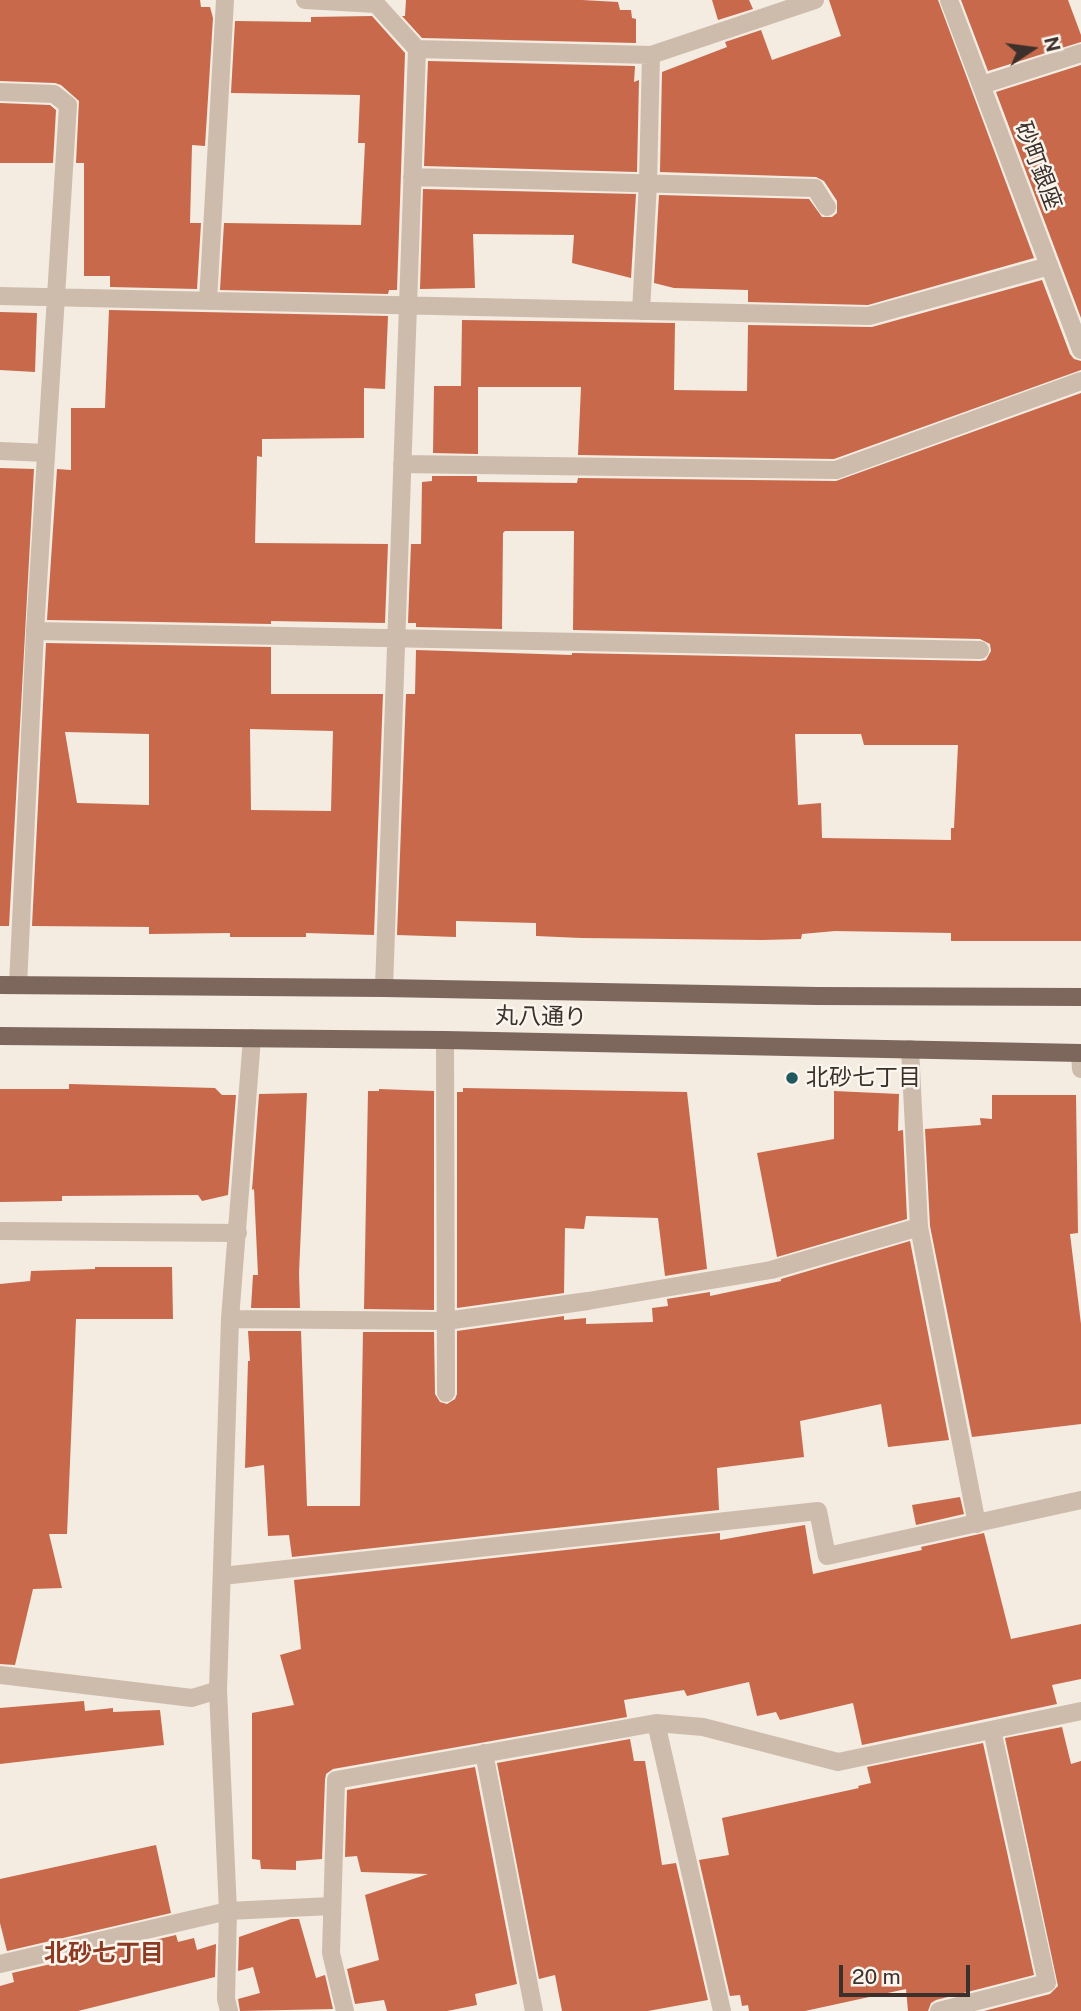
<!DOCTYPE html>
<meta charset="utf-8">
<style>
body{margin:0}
#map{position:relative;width:1081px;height:2011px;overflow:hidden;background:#f4ebe1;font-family:"Public Sans",sans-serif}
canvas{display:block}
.north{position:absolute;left:997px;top:14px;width:70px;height:70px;-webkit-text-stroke:5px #fbf5ee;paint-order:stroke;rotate:77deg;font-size:19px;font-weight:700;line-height:28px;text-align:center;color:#3b302b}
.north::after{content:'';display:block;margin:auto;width:24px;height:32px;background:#3b302b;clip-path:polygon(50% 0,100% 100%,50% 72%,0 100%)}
.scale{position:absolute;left:839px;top:1965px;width:131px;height:32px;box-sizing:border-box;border:4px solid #3b302b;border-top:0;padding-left:9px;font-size:21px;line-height:24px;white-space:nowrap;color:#3b302b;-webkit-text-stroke:5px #fbf5ee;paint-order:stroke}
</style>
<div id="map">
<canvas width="1081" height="2011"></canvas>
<div class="north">N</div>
<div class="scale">20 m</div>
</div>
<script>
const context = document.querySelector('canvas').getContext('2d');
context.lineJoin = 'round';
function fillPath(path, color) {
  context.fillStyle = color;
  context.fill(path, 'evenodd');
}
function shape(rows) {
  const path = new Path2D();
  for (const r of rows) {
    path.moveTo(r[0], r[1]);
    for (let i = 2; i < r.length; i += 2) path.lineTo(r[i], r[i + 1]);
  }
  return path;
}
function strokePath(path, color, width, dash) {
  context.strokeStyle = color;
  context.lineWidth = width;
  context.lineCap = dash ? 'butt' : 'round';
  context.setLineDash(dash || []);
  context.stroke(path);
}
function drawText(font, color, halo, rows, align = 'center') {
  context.font = font + ' "Public Sans","Noto Sans JP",sans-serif';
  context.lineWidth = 5;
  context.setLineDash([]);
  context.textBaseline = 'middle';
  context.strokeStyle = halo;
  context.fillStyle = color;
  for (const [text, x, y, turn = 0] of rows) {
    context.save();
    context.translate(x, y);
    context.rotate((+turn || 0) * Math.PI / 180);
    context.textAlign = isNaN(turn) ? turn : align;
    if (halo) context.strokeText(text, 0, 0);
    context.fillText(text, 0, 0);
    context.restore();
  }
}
const building = shape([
 [0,0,200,0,201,7,210,7,213,18,205,146,192,145,190,223,201,223,197,289,110,287,110,276,84,276,84,163,76,163,79,101,61,85,55,83,0,81],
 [406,0,582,0,618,2,620,10,631,10,632,18,636,19,636,43,422,38,402,16,405,16],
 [712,0,749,0,753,9,718,20],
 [829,0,938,0,1034,258,868,305,748,302,748,290,674,288,654,283,659,195,809,199,822,217,832,217,837,213,837,201,824,181,816,177,660,172,662,72,727,47,725,42,761,30,772,60,841,36],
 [961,0,1068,0,1081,35,1081,42,988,71],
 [372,16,405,53,397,290,389,290,388,294,220,290,224,223,361,225,365,143,358,143,360,95,231,93,235,21,311,22,311,17],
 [428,61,635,66,634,82,639,80,637,172,424,166],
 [1081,65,1081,318,996,92],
 [0,103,50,105,56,110,53,163,0,163],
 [423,189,636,194,631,278,572,263,574,235,473,234,475,288,420,289],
 [1042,280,1070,354,1074,359,1081,361,1081,370,834,459,578,455,581,387,478,387,478,454,433,453,434,386,461,386,462,320,675,323,674,390,747,391,748,325,872,327],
 [109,310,388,316,385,389,364,388,364,438,262,439,262,457,257,456,255,543,388,544,385,623,271,621,271,624,47,620,57,469,71,470,71,408,105,408],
 [0,312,37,313,35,372,0,370],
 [1081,393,1081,941,951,941,951,933,835,931,802,934,801,939,762,940,581,938,536,936,536,923,456,921,456,937,397,935,406,694,415,694,416,650,572,655,572,653,980,661,986,660,991,651,990,644,980,639,573,630,574,531,505,531,503,533,502,629,416,627,416,623,408,623,411,544,421,544,422,482,432,481,432,476,477,476,477,482,577,483,578,478,836,481],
 [795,734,861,734,864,745,958,745,954,828,951,828,951,840,822,838,821,803,798,805],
 [0,468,34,469,9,926,0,926],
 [46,643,271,647,271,694,383,694,374,935,306,933,306,937,230,937,230,933,149,934,149,927,32,926],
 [250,729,333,731,331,811,251,810],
 [65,732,149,734,149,805,77,803],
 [69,1084,215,1088,222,1095,236,1095,228,1195,202,1201,198,1195,62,1196,62,1201,0,1202,0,1089,69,1089],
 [463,1088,687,1092,707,1269,665,1276,658,1218,586,1216,584,1229,565,1228,564,1293,457,1308,457,1092,463,1092],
 [379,1089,434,1091,434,1310,364,1309,368,1091,379,1091],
 [834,1091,899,1094,898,1131,903,1130,907,1219,777,1257,757,1153,834,1139],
 [307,1093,299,1273,300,1308,251,1308,253,1275,258,1275,254,1189,252,1190,259,1094],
 [992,1095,1076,1095,1078,1233,1070,1234,1081,1324,1081,1424,972,1437,930,1226,925,1129,981,1125,980,1118,992,1119],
 [910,1241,949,1440,888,1447,881,1404,800,1421,804,1457,717,1468,719,1510,292,1557,289,1535,268,1536,264,1465,245,1468,248,1361,250,1361,248,1331,301,1331,307,1506,360,1506,363,1332,434,1332,435,1394,440,1402,447,1404,455,1399,457,1394,457,1331,564,1316,564,1320,586,1318,586,1324,653,1322,652,1308,668,1306,667,1299,710,1292,710,1296,781,1281,781,1279],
 [95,1267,172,1267,173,1319,76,1319,67,1534,49,1534,62,1588,33,1589,15,1665,0,1664,0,1284,30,1281,31,1271,95,1269],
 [960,1497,964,1514,916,1525,912,1505],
 [805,1525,813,1574,922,1550,921,1547,984,1533,1011,1639,1081,1624,1081,1679,1052,1685,1057,1704,862,1745,853,1703,780,1720,776,1712,757,1716,749,1682,687,1696,684,1690,624,1700,627,1717,333,1769,326,1774,325,1780,322,1859,296,1861,296,1870,261,1869,260,1860,252,1859,252,1713,294,1705,280,1655,301,1649,294,1580,720,1533,720,1540],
 [84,1701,85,1711,113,1708,113,1712,160,1710,164,1745,0,1764,0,1708],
 [1062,1727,1071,1764,1081,1761,1081,2011,984,2011,1050,1994,1058,1986,1005,1738],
 [630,1739,634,1761,645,1761,662,1865,676,1863,708,2000,648,2011,562,2011,555,1975,539,1979,497,1763],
 [983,1743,1034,1975,936,2000,931,2003,928,2011,908,2011,906,1989,805,2011,749,2011,748,2005,742,2006,740,1995,730,1996,699,1860,729,1855,722,1818,859,1788,858,1786,871,1783,867,1767],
 [475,1767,517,1984,475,1994,477,2005,447,2011,387,2011,384,2000,355,2004,347,1969,379,1960,365,1895,428,1874,361,1872,357,1856,345,1857,347,1790],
 [156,1845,171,1913,7,1951,0,1923,0,1879],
 [291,1919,299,1919,316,1978,325,1975,333,2009,240,2011,238,1999,260,1993,253,1967,238,1971,239,1937],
 [176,1935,178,1942,194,1938,197,1950,216,1944,215,1977,78,2011,0,2011,0,1986,14,1982,12,1973]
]);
const minor = shape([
 [305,0,376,4,417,49,651,55,815,0],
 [949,0,1081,350],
 [982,85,1081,53],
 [0,92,54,94,68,105,35,631,18,985],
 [412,177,815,188,827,207],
 [0,296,869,316,1049,266],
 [208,301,225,0],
 [641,311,648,183,651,55],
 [0,451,46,453],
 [402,464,836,470,1081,381],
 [35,631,980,650],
 [384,988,417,49],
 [445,1040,446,1393],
 [910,1049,919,1227,977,1524],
 [1080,1053,1081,1069],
 [0,1231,238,1233],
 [230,1319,446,1321,588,1301,771,1270,919,1227],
 [222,1576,818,1511,827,1556,1081,1500],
 [0,1675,192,1698,218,1690],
 [656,1723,722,2011],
 [484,1753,534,2011],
 [0,1964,228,1911,331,1906],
 [229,2011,226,1999,228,1911,218,1690,230,1319,252,1038],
 [345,2011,331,1953,336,1780,656,1723,703,1727,838,1762,1081,1711],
 [939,2011,1047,1983,992,1730]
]);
const major = shape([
 [0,985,384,988,817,996,1081,997],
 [0,1036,445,1040,1081,1053]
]);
const markers = [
 [792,1078,7,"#1f5a5e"]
];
const streetNames = [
 ["砂町銀座",1038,166,69],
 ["丸八通り",541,1017,1]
];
const poiNames = [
 ["北砂七丁目",806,1078]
];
const neighbourhoodNames = [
 ["北砂七丁目",104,1954]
];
fillPath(building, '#c8694b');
strokePath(minor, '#cdbbac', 18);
strokePath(major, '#7d675c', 18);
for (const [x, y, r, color] of markers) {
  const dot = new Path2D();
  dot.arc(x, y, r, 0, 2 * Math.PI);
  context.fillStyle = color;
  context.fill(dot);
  strokePath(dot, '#fbf5ee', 2.5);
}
drawText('23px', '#3b302b', '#fbf5ee', streetNames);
drawText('23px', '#3b302b', '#fbf5ee', poiNames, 'left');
drawText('bold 24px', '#8c3b22', '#fbf5ee', neighbourhoodNames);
</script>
